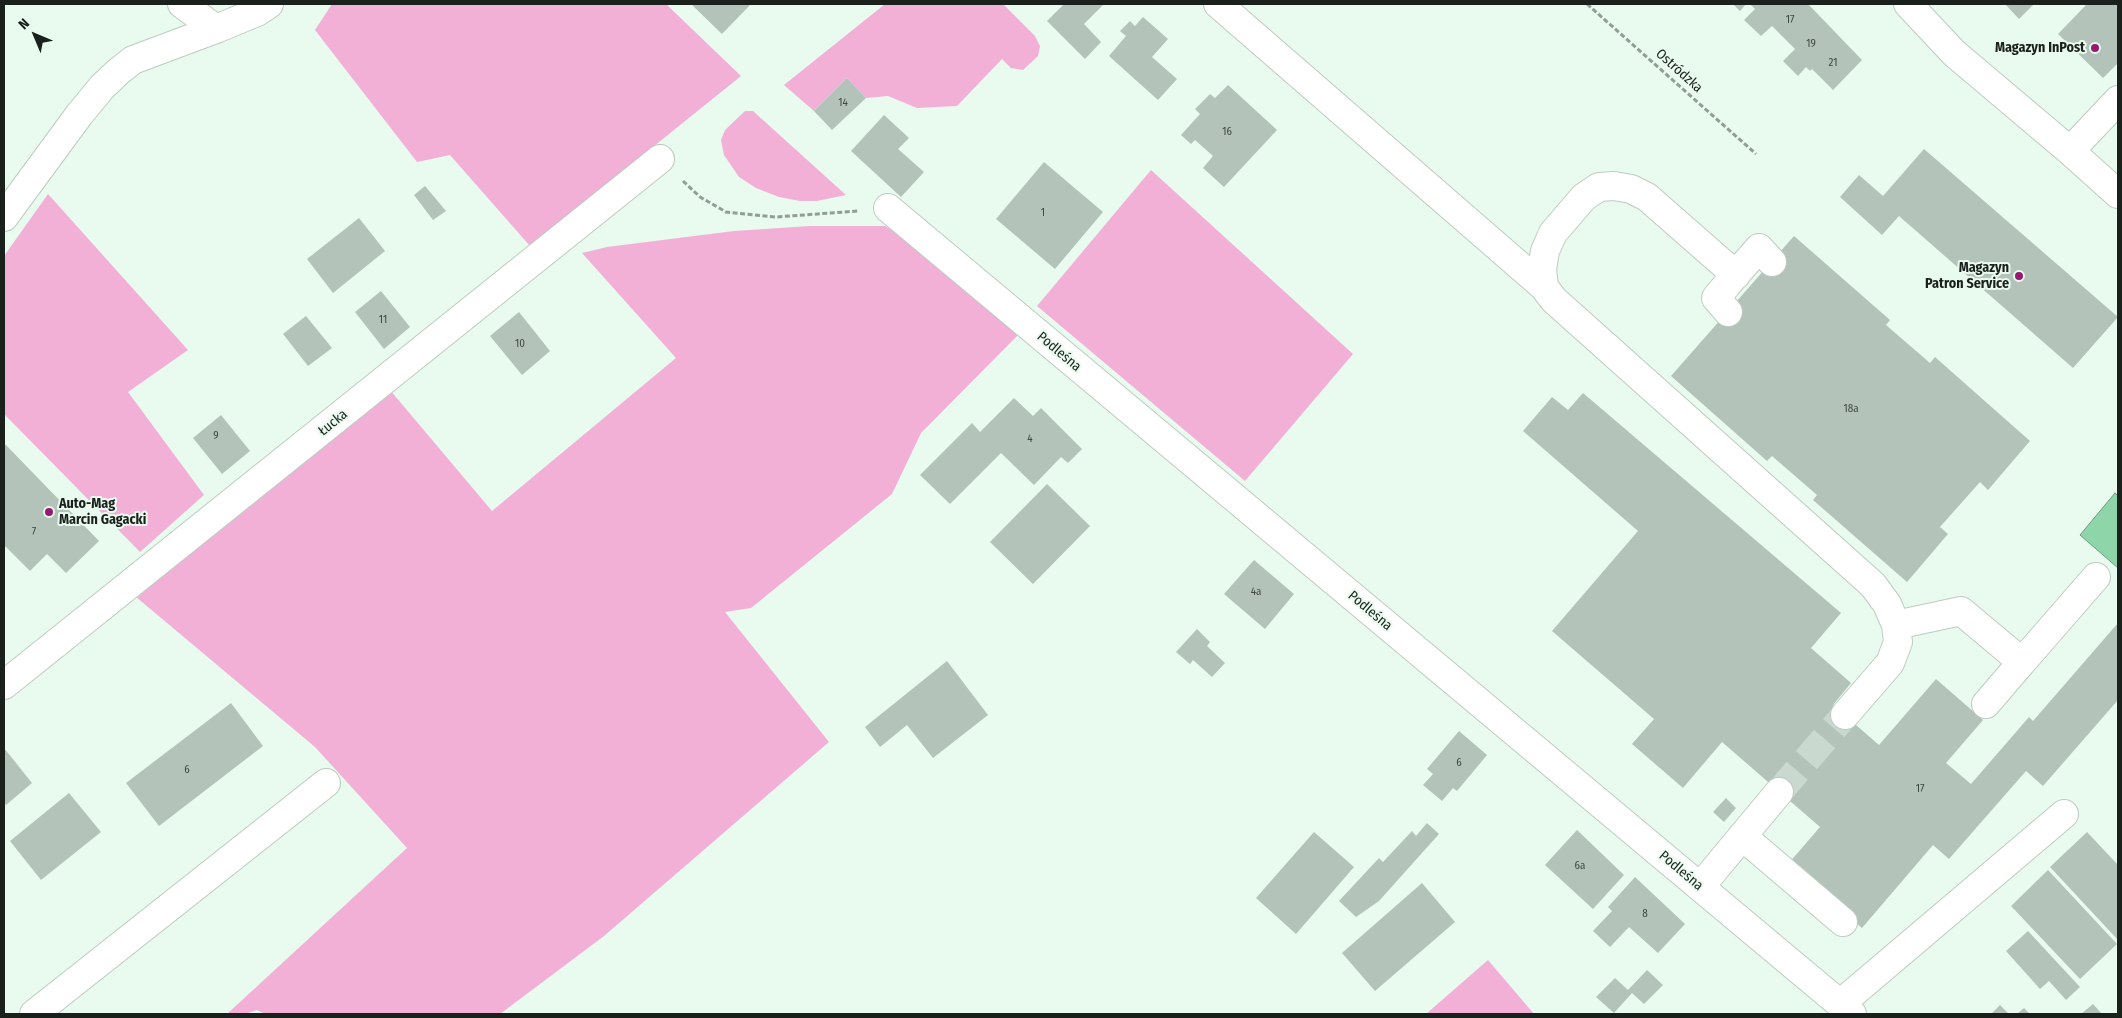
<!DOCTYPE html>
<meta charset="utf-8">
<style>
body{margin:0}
#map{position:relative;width:2122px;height:1018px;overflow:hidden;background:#e9faef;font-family:"Fira Sans Condensed",sans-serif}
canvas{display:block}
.frame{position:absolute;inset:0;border:5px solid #1a201c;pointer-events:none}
.north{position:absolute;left:10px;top:10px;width:50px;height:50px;-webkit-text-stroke:4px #e9faef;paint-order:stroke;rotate:315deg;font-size:14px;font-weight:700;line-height:20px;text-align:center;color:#1a201c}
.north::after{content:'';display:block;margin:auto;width:18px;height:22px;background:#1a201c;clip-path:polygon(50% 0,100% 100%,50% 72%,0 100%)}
</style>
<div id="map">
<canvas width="2122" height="1018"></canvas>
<div class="frame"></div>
<div class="north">N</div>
</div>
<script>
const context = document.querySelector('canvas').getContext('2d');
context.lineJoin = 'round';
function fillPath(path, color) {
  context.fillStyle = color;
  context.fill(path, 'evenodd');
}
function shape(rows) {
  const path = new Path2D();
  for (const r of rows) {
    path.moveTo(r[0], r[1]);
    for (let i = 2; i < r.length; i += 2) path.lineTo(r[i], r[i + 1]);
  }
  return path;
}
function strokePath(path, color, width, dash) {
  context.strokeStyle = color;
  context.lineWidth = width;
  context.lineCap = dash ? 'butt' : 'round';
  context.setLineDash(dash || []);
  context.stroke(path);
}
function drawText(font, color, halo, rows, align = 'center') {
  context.font = font + ' "Fira Sans Condensed",sans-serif';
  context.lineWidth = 4;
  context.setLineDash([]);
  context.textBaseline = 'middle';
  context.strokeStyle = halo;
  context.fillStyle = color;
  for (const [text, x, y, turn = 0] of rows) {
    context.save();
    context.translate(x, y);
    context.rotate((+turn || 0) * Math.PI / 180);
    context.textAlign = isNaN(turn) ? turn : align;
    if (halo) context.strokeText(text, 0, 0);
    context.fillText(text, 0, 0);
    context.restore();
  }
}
const green = shape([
 [332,4,666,4,741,76,530,246,450,155,417,162,315,30],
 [885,4,1003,4,1035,36,1040,46,1038,56,1023,70,1011,68,1002,59,957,106,917,108,888,96,866,98,847,78,814,111,784,85],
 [745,111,753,111,846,195,817,201,800,201,779,197,756,188,739,177,724,155,721,140,725,130],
 [1151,170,1353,354,1245,481,1037,306],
 [48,194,188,350,128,392,204,495,140,552,4,414,4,256],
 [810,226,885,226,897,233,1019,334,921,433,892,494,751,608,725,612,829,742,604,936,500,1014,265,1014,257,1010,245,1014,227,1014,407,848,315,747,136,597,390,390,492,511,676,358,582,253,607,247,734,231],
 [1488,960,1534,1014,1426,1014]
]);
const water = shape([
 [2115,493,2118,496,2118,568,2080,535,2115,493]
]);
const building = shape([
 [691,4,751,4,722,34],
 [1064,4,1104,4,1084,24,1101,42,1085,59,1047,21],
 [1733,4,1746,4,1740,11],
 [1750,4,1808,4,1862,60,1833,90,1812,69,1810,71,1806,67,1798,76,1783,61,1795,49,1772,26,1761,36,1744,20,1755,9],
 [2005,4,2034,4,2019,19],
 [2087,4,2118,4,2118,63,2103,78,2058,34],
 [1143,17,1168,39,1152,57,1177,79,1158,100,1109,56,1126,36,1120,31,1130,21,1135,26],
 [847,78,866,98,832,130,814,111],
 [1228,85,1277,130,1224,187,1203,168,1213,156,1195,140,1191,144,1181,135,1200,114,1195,109,1210,94,1215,98],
 [884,115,909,138,898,149,924,172,901,197,851,151],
 [1924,149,2118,317,2073,368,1899,216,1882,235,1840,197,1859,175,1883,196],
 [1044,162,1103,212,1055,269,996,219],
 [425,186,446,211,433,220,414,195],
 [359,218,385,251,333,293,307,259],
 [1794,236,1890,320,1886,325,1930,363,1935,357,2030,441,1988,490,1980,482,1940,527,1948,534,1907,582,1813,500,1817,495,1772,456,1767,461,1671,376],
 [381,291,410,327,384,349,355,312],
 [519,312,550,351,522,375,490,336],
 [306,316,332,348,308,366,283,334],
 [1583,393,1841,613,1811,648,1851,683,1833,705,1879,745,1936,679,1983,720,1946,763,1971,784,2029,717,2033,721,2118,623,2118,700,2043,786,2026,771,1949,859,1933,845,1862,928,1788,864,1820,827,1722,742,1683,788,1632,744,1654,719,1552,631,1638,531,1523,431,1552,397,1568,410],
 [1014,398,1033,416,1041,408,1082,449,1068,463,1061,457,1034,485,1001,453,950,504,920,475,972,423,980,432],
 [221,415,250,451,222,474,193,438],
 [4,443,99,541,66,573,47,554,30,571,4,545],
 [1047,484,1090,526,1033,584,990,542],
 [1254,560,1294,594,1265,629,1224,594],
 [1197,629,1210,642,1207,646,1225,663,1212,677,1193,660,1190,664,1176,652],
 [947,661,988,715,933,758,907,725,880,747,865,727],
 [231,703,263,746,159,826,126,783],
 [1459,731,1487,755,1457,791,1453,788,1442,801,1423,785,1433,774,1427,769],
 [4,748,32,783,6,805,4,802],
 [69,793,101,832,41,880,10,841],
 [1726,798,1736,808,1724,822,1713,812],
 [1427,823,1439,834,1379,901,1356,917,1339,901,1379,858,1383,862,1412,831,1416,836],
 [1577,830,1624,875,1593,909,1545,865],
 [1314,832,1354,867,1296,934,1256,898],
 [2087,832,2118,865,2118,940,2050,867],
 [2048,870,2117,944,2080,979,2011,906],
 [1635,877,1685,924,1658,953,1629,927,1610,947,1593,931,1612,911,1608,907],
 [1422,883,1455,922,1375,991,1342,953],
 [2028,931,2080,987,2066,1000,2049,981,2040,989,2006,951],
 [1647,970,1663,985,1644,1004,1632,993,1614,1013,1596,997,1615,978,1628,990],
 [2093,1004,2102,1014,2081,1014],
 [2000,1005,2009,1014,1991,1014],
 [2024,1008,2030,1014,2017,1014]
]);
const minorTunnel = shape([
 [1779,792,1845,715]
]);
const path = shape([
 [1587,4,1756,154],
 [683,181,700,197,726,212,776,217,858,211]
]);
const minor = shape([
 [182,4,216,29],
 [1218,4,1544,287],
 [1908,4,1954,53,2070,151,2118,100],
 [2070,151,2118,194],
 [888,208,1852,1014],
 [4,217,79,115,102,87,119,71,133,60,216,29,257,12,269,4],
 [1736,275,1647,197,1631,189,1614,186,1599,187,1584,197,1553,233,1545,251,1542,269,1544,287,1554,300,1873,585,1887,604,1896,625,1898,642,1890,663,1845,715],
 [1728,312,1716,298,1730,281,1759,248,1772,262],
 [1896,625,1961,611,2022,662,2096,577],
 [4,685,660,159],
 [1986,704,2022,662],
 [1742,836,1843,922],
 [1700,887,1779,792],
 [1840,1004,2064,814],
 [34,1014,326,783]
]);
const markers = [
 [2095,48,5,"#961972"],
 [2019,276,5,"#961972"],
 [49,512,5,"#961972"]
];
const numberNames = [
 ["17",1790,20],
 ["19",1811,44],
 ["21",1833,63],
 ["14",843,103],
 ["16",1227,132],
 ["1",1043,213],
 ["11",383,320],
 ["10",520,344],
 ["18a",1851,409],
 ["9",216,436],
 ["4",1030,439],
 ["7",34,532],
 ["4a",1256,592],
 ["6",1459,763],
 ["6",187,770],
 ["17",1920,789],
 ["6a",1580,866],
 ["8",1645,914]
];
const poiNames = [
 ["Magazyn InPost",2085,48],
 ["Magazyn",2009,268],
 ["Patron Service",2009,284],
 ["Auto-Mag",59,504,"left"],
 ["Marcin Gagacki",59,520,"left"]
];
const streetNames = [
 ["Ostródzka",1679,71,42],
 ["Podleśna",1059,352,40],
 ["Łucka",333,423,-39],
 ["Podleśna",1370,611,40],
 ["Podleśna",1681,871,40]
];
fillPath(green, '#f2b0d7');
fillPath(water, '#8ed6aa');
strokePath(water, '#6b9f7f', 1);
fillPath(building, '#b3c3b9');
strokePath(minorTunnel, '#cad9cf', 28, [28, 14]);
strokePath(minor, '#bcccc2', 30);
strokePath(path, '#919d95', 3, [5, 2.5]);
strokePath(minor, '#fff', 28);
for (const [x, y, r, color] of markers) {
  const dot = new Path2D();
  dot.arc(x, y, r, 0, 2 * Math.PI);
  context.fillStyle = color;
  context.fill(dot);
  strokePath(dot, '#e9faef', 2);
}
drawText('11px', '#404943', null, numberNames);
drawText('bold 14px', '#1a201c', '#e9faef', poiNames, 'right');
drawText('14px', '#1a201c', '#e9faef', streetNames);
</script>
